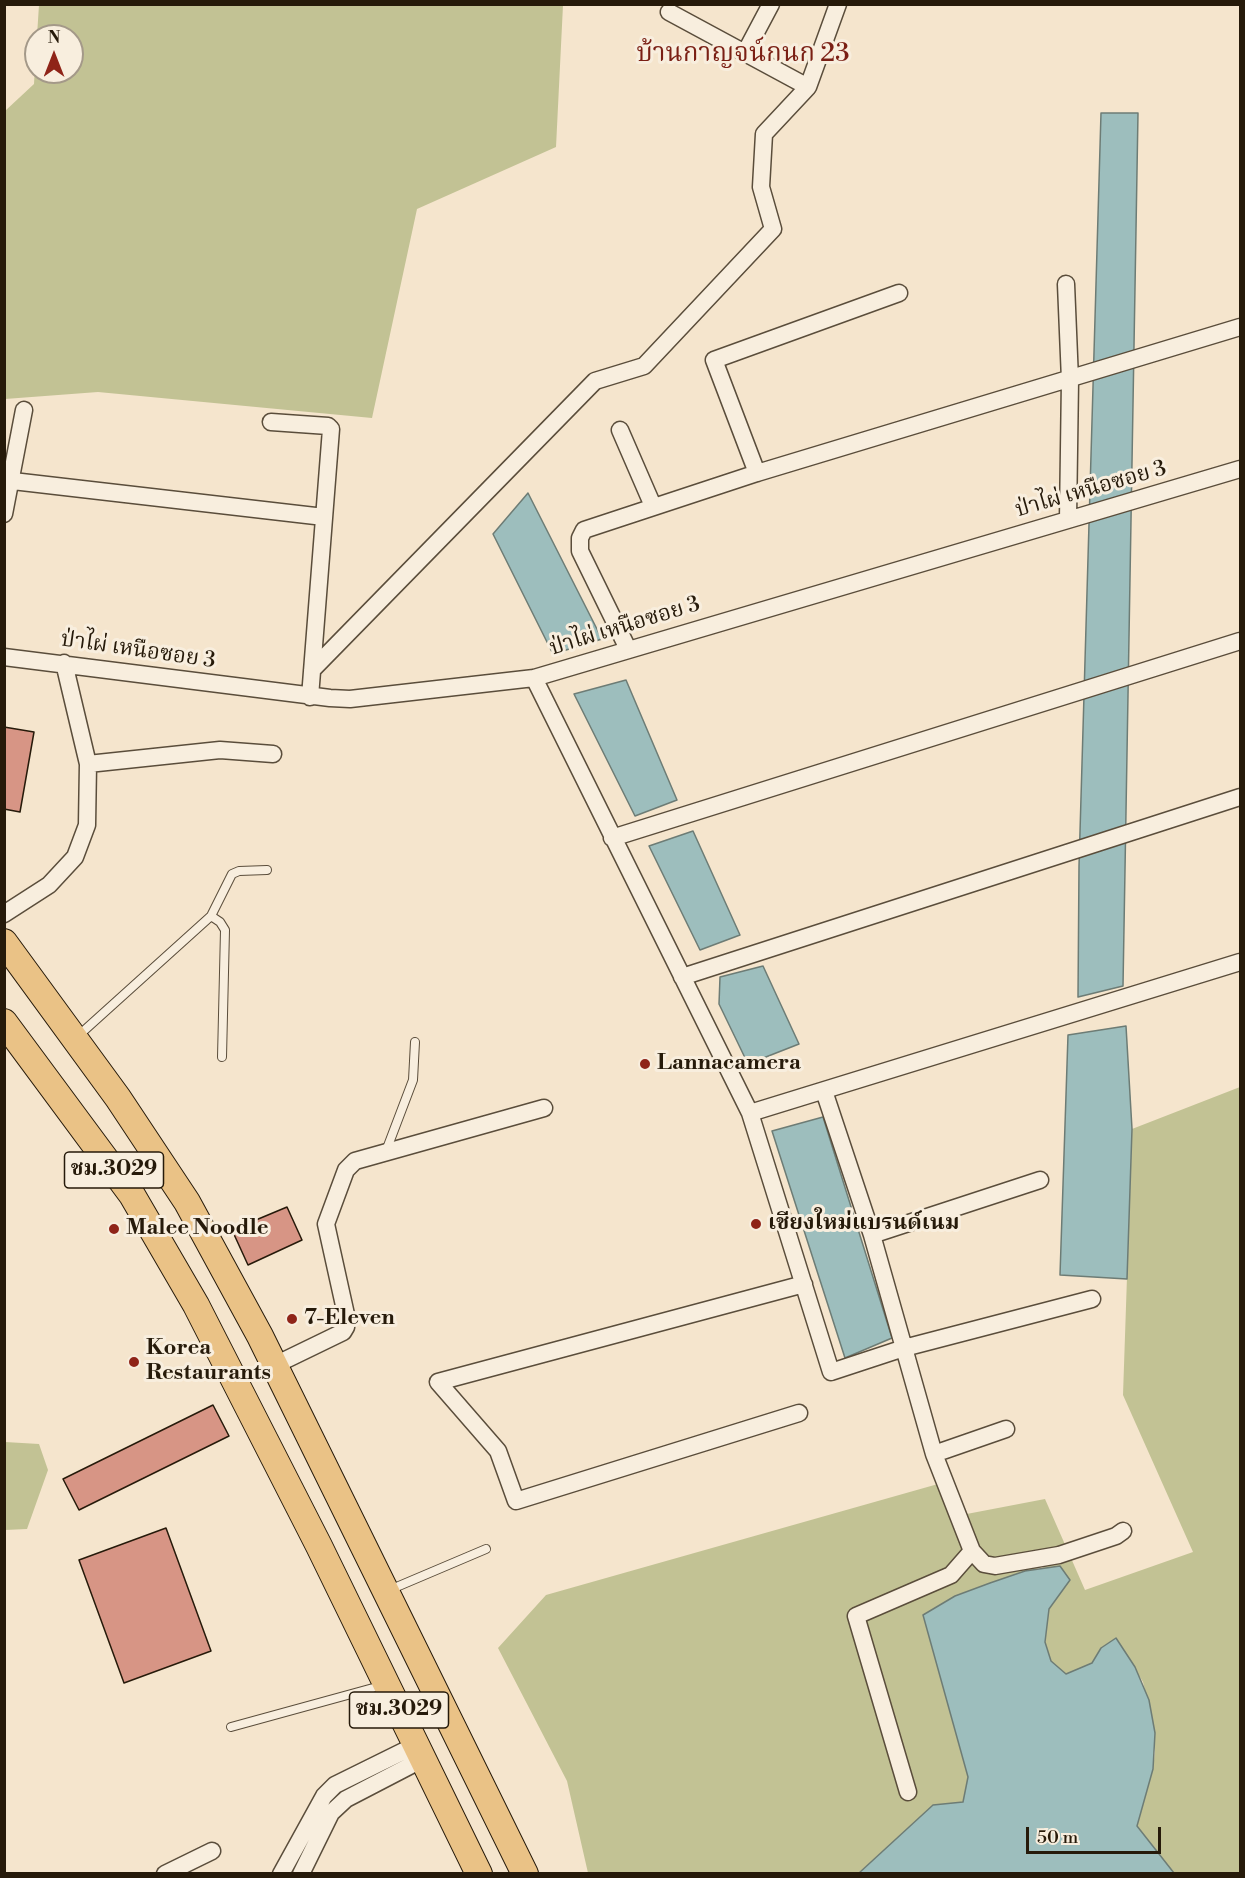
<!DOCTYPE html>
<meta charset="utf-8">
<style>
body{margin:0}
#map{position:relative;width:1245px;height:1878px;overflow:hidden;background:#f5e5cd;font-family:"Libre Bodoni",serif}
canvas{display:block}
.frame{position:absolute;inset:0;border:6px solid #261a0a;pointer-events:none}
.north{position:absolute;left:24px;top:24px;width:60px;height:60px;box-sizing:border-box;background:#f8eede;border:2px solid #a49989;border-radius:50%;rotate:0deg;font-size:16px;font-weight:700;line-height:24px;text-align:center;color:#261a0a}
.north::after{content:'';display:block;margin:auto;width:21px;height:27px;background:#8f2418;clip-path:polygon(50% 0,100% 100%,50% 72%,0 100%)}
.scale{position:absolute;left:1026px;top:1827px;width:135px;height:27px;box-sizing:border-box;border:3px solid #261a0a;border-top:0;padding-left:8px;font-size:18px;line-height:21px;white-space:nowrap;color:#261a0a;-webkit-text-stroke:4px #f8eede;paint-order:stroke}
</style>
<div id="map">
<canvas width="1245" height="1878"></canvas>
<div class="frame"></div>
<div class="north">N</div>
<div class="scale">50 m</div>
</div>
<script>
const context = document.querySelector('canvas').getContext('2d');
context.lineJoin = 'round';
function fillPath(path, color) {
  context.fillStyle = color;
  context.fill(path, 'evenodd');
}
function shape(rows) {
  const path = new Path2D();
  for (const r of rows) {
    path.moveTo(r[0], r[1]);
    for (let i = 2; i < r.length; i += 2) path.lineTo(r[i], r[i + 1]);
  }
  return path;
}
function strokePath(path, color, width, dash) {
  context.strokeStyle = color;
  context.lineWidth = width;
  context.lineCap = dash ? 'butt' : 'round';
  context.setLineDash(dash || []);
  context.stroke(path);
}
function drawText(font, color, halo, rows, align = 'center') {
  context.font = font + ' "Libre Bodoni","Noto Serif Thai",serif';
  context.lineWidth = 6;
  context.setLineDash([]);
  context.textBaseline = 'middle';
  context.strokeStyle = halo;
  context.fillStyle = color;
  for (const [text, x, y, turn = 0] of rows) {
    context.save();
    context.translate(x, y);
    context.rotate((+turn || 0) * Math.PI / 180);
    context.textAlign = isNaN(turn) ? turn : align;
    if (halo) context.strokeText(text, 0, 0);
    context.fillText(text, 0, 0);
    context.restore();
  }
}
const green = shape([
 [39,5,563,5,556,147,417,209,372,418,98,392,5,399,5,111,34,84,36,48,36,72,72,72,72,36,37,36],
 [1240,1087,1240,1873,1174,1873,1137,1826,1153,1769,1155,1752,1155,1733,1143,1682,1116,1638,1101,1648,1092,1663,1066,1674,1051,1661,1045,1642,1049,1609,1070,1580,1042,1567,990,1583,923,1615,968,1777,963,1803,933,1805,859,1873,588,1873,567,1781,498,1648,546,1595,938,1484,951,1517,1045,1499,1085,1590,1193,1552,1123,1395,1132,1129],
 [5,1442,39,1444,48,1470,27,1529,5,1530]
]);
const water = shape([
 [1101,113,1138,113,1123,986,1078,997,1079,866,1101,113],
 [528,493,602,639,553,654,493,534,528,493],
 [626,680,677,800,635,816,574,694,626,680],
 [693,831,740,935,700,950,649,846,693,831],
 [763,966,799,1044,748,1064,719,1004,720,977,763,966],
 [1126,1026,1132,1129,1127,1279,1060,1275,1068,1035,1126,1026],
 [823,1117,892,1338,845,1358,772,1131,823,1117],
 [1060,1566,1070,1580,1049,1609,1045,1642,1051,1661,1066,1674,1092,1663,1101,1648,1116,1638,1135,1667,1149,1700,1155,1733,1153,1769,1137,1826,1174,1873,859,1873,933,1805,963,1802,968,1777,923,1615,955,1596,990,1583,1025,1571,1060,1566]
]);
const building = shape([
 [4,727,34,732,20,812,4,809,4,727],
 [287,1207,302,1240,248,1265,232,1230,287,1207],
 [213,1405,229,1436,79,1510,63,1479,213,1405],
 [166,1528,211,1651,124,1683,79,1560,166,1528]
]);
const lane = shape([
 [211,916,220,922,225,930,222,1057],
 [78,1036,211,916,232,874,239,871,267,870],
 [386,1151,413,1080,415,1042],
 [387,1591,486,1549],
 [231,1727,384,1685]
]);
const street = shape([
 [745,53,771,4],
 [808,87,838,4],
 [1066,284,1070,380,1068,519],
 [271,422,328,426,331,429,310,697],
 [620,430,653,506],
 [757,473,714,360,899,293],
 [4,480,324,517],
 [4,514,24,410],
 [628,649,580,551,580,538,584,530,757,473,1240,327],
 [4,657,330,698,350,699,534,678,1240,469],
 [312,670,595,381,644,366,773,229,761,187,764,134,808,87,669,12],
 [534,678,750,1113,831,1372,904,1348,1092,1299],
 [88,764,220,750,273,754],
 [612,838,1240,641],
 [4,914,49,885,75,857,87,825,88,764,64,663],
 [682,977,1240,797],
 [824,1091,872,1235,934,1454],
 [750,1113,1240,962],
 [872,1235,1040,1180],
 [275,1365,343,1332,346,1327,347,1319,326,1224,346,1170,355,1161,544,1108],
 [799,1413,516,1501,498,1451,438,1382,804,1284],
 [1006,1429,934,1454,972,1551,984,1564,995,1566,1059,1555,1116,1536,1123,1531],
 [908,1792,856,1616,951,1575,972,1551],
 [165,1874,212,1851],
 [281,1874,324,1796,335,1785,416,1745],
 [301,1874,331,1813,346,1799,423,1759]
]);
const primary = shape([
 [4,942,118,1098,187,1202,260,1336,525,1874],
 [4,1022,132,1195,196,1305,319,1546,479,1874]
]);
const markers = [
 [645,1064,6,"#8f2418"],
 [756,1224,6,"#8f2418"],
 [114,1229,6,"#8f2418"],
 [292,1319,6,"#8f2418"],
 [134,1362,6,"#8f2418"]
];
const shields = [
 [114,1170,99],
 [399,1710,99]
];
const shieldNames = [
 ["ชม.3029",114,1170],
 ["ชม.3029",399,1710]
];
const streetNames = [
 ["ป่าไผ่ เหนือซอย 3",1091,490,-16],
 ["ป่าไผ่ เหนือซอย 3",625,627,-17],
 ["ป่าไผ่ เหนือซอย 3",138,651,8]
];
const poiNames = [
 ["Lannacamera",657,1064],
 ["เชียงใหม่แบรนด์เนม",768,1224],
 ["Malee Noodle",126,1229],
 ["7-Eleven",304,1319],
 ["Korea",146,1349],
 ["Restaurants",146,1374]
];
const quarterNames = [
 ["บ้านกาญจน์กนก 23",743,55]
];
fillPath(green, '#c2c294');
fillPath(water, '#9dbebd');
strokePath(water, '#6d7c75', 1.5);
fillPath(building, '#d79585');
strokePath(building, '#261a0a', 1.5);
strokePath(lane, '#5a4d3b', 10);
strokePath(street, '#5a4d3b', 19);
strokePath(primary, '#261a0a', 28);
strokePath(lane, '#f8eede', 8);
strokePath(street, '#f8eede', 16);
strokePath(primary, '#eac286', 26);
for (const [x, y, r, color] of markers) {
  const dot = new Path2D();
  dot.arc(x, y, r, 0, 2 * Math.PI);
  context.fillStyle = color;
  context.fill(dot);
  strokePath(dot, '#f8eede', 2);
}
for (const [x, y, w] of shields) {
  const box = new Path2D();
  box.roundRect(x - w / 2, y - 18, w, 36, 4.5);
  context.fillStyle = '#f8eede';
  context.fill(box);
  strokePath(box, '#261a0a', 1.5);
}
drawText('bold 21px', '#261a0a', null, shieldNames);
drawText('22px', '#261a0a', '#f8eede', streetNames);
drawText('bold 22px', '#261a0a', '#f8eede', poiNames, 'left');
drawText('26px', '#7a1f14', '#f8eede', quarterNames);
</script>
